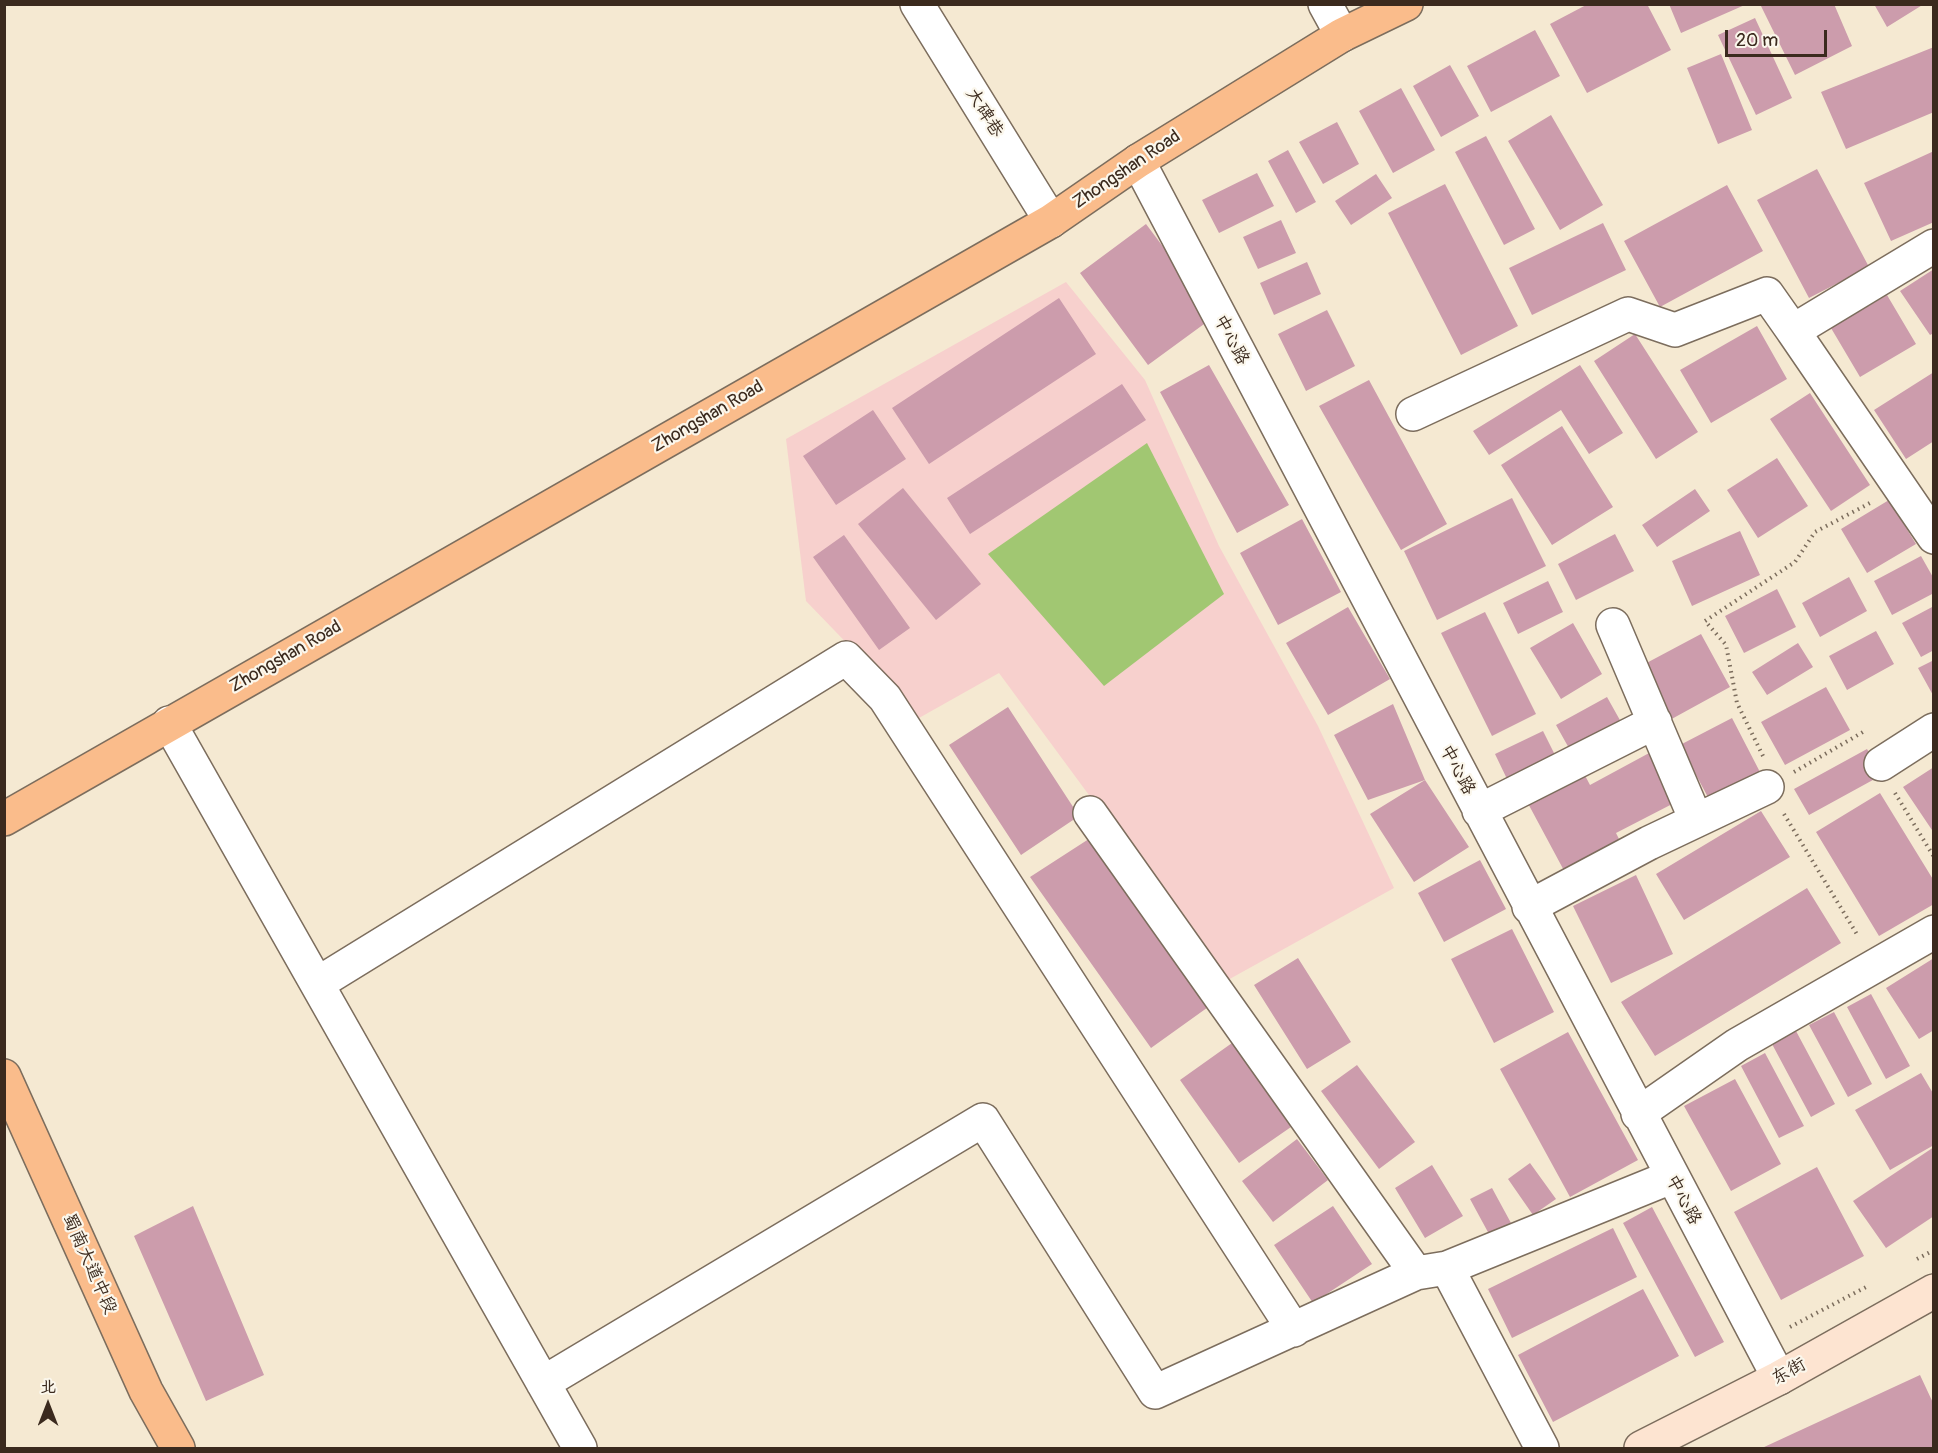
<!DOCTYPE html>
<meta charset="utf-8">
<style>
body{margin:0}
#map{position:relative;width:1938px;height:1453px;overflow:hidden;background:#f5e9d2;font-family:Pangolin,"LXGW WenKai TC",sans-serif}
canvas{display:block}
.frame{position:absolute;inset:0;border:6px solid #3b2a1e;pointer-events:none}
.north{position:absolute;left:18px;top:1375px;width:60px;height:60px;-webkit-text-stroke:4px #fbf7ec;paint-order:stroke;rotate:0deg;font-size:16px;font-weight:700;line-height:24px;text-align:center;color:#3b2a1e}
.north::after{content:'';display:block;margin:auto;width:21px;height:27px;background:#3b2a1e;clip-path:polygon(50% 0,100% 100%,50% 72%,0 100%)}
.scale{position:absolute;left:1725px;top:30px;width:102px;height:27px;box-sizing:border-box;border:3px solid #3b2a1e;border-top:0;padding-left:8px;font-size:18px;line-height:21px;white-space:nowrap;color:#3b2a1e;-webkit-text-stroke:4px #fbf7ec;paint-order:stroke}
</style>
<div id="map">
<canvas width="1938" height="1453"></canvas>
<div class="frame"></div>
<div class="north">北</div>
<div class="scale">20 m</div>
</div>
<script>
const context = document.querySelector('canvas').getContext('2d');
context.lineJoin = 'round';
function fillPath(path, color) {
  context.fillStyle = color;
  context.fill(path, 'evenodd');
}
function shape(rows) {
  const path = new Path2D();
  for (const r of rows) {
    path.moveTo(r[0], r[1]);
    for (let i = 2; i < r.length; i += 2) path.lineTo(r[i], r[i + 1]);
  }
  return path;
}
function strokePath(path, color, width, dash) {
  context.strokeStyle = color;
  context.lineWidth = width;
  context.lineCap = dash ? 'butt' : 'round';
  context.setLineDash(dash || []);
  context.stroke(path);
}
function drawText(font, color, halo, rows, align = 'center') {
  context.font = font + ' Pangolin,"LXGW WenKai TC",sans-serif';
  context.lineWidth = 4.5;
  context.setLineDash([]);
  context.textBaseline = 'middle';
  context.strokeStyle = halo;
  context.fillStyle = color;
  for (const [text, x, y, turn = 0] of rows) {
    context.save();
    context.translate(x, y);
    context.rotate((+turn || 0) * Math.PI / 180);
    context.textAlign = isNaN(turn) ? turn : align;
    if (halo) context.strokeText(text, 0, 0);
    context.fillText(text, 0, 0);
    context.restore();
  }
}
const built = shape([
 [1066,282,1145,380,1219,546,1318,726,1394,888,1226,981,999,673,919,718,806,601,786,439]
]);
const green = shape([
 [1147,443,1224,594,1104,686,988,554]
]);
const building = shape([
 [1588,4,1647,4,1671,50,1587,93,1550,24],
 [1669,4,1747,4,1681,33],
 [1760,4,1834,4,1852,46,1795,75],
 [1874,4,1924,4,1887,27],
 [1755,18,1792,98,1756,115,1718,35],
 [1535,30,1560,76,1491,112,1467,66],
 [1934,47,1934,112,1846,149,1821,92],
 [1721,54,1752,130,1718,144,1687,68],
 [1450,65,1479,116,1441,137,1413,86],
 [1401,88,1435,150,1393,173,1359,111],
 [1551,115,1603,205,1560,230,1508,141],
 [1337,122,1359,164,1323,184,1299,142],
 [1486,136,1535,229,1504,245,1455,152],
 [1288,150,1316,202,1296,213,1268,161],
 [1934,151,1934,222,1891,241,1864,183],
 [1817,169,1869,267,1809,298,1757,200],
 [1257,173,1274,206,1219,233,1202,200],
 [1376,174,1392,198,1351,225,1335,201],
 [1445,184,1518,326,1461,355,1388,213],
 [1727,185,1763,251,1660,307,1624,241],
 [1281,220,1296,253,1258,269,1243,237],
 [1603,223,1626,270,1532,315,1509,268],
 [1146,224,1215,316,1148,365,1080,273],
 [1307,262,1321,294,1274,315,1260,283],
 [1934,269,1934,333,1930,335,1900,291],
 [1887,295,1916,344,1860,377,1831,328],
 [1059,298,1096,354,929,464,892,408],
 [1327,310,1355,366,1306,391,1278,334],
 [1757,326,1787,379,1711,423,1680,370],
 [1635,334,1698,432,1656,459,1594,361],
 [1209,365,1289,505,1237,533,1160,392],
 [1580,365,1623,433,1589,454,1561,410,1489,455,1473,431],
 [1934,372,1934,441,1906,459,1874,410],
 [1369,380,1447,524,1401,550,1319,406],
 [1122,384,1146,420,970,534,947,498],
 [1810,393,1870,485,1831,511,1770,419],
 [873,410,906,459,836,505,803,456],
 [1562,426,1613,507,1552,545,1501,465],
 [1777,458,1808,506,1758,538,1727,490],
 [903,488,981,584,936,620,858,524],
 [1695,489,1710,511,1657,547,1642,525],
 [1512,498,1546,566,1437,620,1404,551],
 [1889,500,1916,544,1867,573,1841,529],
 [1302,519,1341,592,1278,625,1240,553],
 [1740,531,1760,575,1692,606,1672,561],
 [1615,534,1634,571,1576,600,1558,564],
 [844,535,910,628,879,650,813,557],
 [1921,556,1934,579,1934,593,1892,615,1874,581],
 [1849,577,1867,611,1820,637,1802,603],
 [1548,581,1563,612,1518,634,1503,603],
 [1777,589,1796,627,1744,653,1725,616],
 [1934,606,1934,650,1921,657,1902,623],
 [1348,607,1390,679,1328,715,1286,643],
 [1485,612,1536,714,1492,736,1441,633],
 [1573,623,1602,674,1561,699,1530,648],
 [1876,631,1894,664,1847,690,1829,656],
 [1701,634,1730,687,1668,721,1639,667],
 [1798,643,1813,667,1767,695,1752,672],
 [1934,660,1934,697,1918,668],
 [1826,687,1850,730,1785,765,1761,722],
 [1607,697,1621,722,1570,750,1556,725],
 [1393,704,1425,780,1368,800,1334,735],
 [1008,707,1079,816,1021,855,949,745],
 [1732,718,1761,774,1710,801,1680,745],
 [1543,731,1556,757,1508,781,1495,754],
 [1867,749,1882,775,1809,815,1794,789],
 [1651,752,1678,801,1616,833,1624,849,1568,878,1524,796,1580,766,1590,785],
 [1934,767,1934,833,1903,787],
 [1425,780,1469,847,1414,882,1370,814],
 [1880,793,1934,881,1934,904,1879,936,1816,832],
 [1761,811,1790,857,1684,920,1656,874],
 [1095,835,1211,1005,1151,1048,1030,877],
 [1480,860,1506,909,1444,942,1418,893],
 [1636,875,1673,954,1611,983,1573,906],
 [1807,888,1841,943,1655,1056,1621,1002],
 [1512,929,1554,1012,1494,1043,1451,959],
 [1298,958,1351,1042,1307,1069,1254,985],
 [1934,958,1934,1030,1919,1039,1886,988],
 [1871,994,1910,1066,1886,1079,1847,1007],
 [1834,1012,1872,1084,1848,1097,1809,1025],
 [1796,1031,1835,1104,1811,1117,1772,1044],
 [1568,1032,1638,1160,1570,1197,1500,1069],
 [1232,1043,1291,1127,1239,1163,1180,1080],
 [1765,1053,1804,1126,1779,1138,1741,1066],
 [1357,1065,1415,1142,1379,1169,1321,1091],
 [1921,1073,1934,1095,1934,1145,1890,1170,1855,1110],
 [1735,1079,1781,1164,1731,1191,1684,1106],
 [1297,1139,1328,1180,1273,1222,1242,1181],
 [1934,1147,1934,1216,1886,1248,1853,1201],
 [1530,1163,1556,1199,1533,1215,1508,1179],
 [1432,1165,1463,1216,1425,1238,1395,1188],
 [1817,1167,1864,1256,1781,1300,1734,1212],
 [1492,1188,1511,1223,1489,1234,1470,1199],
 [193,1206,264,1375,206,1401,134,1236],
 [1333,1206,1372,1264,1313,1303,1274,1245],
 [1652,1207,1724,1342,1695,1357,1623,1223],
 [1613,1228,1637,1277,1512,1338,1488,1289],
 [1643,1289,1679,1356,1553,1422,1518,1355],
 [1920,1375,1934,1405,1934,1448,1762,1448]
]);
const path = shape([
 [1763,756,1737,703,1726,645,1705,621,1795,562,1815,532,1870,503],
 [1794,772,1863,732],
 [1895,793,1934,857],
 [1784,814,1858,936],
 [1917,1259,1934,1250],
 [1790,1327,1868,1286]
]);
const minor = shape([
 [917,4,1051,221],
 [1325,4,1342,35],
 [1138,161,1779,1378],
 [1934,246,1793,331,1934,537],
 [1413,414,1628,314,1675,330,1767,294,1793,331],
 [1613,625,1696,820],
 [169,723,580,1448],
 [1881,764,1934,730],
 [1479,811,1655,722],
 [1090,813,1416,1273],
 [1529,907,1649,843,1767,787],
 [317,984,846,658,885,698,1294,1330],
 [1638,1114,1737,1045,1934,932],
 [1447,1268,1542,1448],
 [543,1383,983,1120,1155,1392,1416,1273,1447,1268,1671,1177]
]);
const secondary = shape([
 [1641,1448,1779,1378,1934,1291]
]);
const primary = shape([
 [4,819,1051,221,1138,161,1342,35,1406,4],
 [4,1076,146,1391,178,1448]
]);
const streetNames = [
 ["大碑巷",984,113,58],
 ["Zhongshan Road",1127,170,-34],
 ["中心路",1231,340,62],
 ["Zhongshan Road",708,417,-30],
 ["Zhongshan Road",286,657,-30],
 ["中心路",1457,770,62],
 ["中心路",1683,1200,62],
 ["蜀南大道中段",89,1264,66],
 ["东街",1789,1372,-29]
];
fillPath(built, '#f7d0cd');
fillPath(green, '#a1c772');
fillPath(building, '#cc9cac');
strokePath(minor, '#7c6d5d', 36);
strokePath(secondary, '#7c6d5d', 36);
strokePath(primary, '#7c6d5d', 36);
strokePath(path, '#7c6d5d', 4, [1.5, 4.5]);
strokePath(minor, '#fff', 33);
strokePath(secondary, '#fde4d1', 33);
strokePath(primary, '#fabc8b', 33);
drawText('18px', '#3b2a1e', '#fbf7ec', streetNames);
</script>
